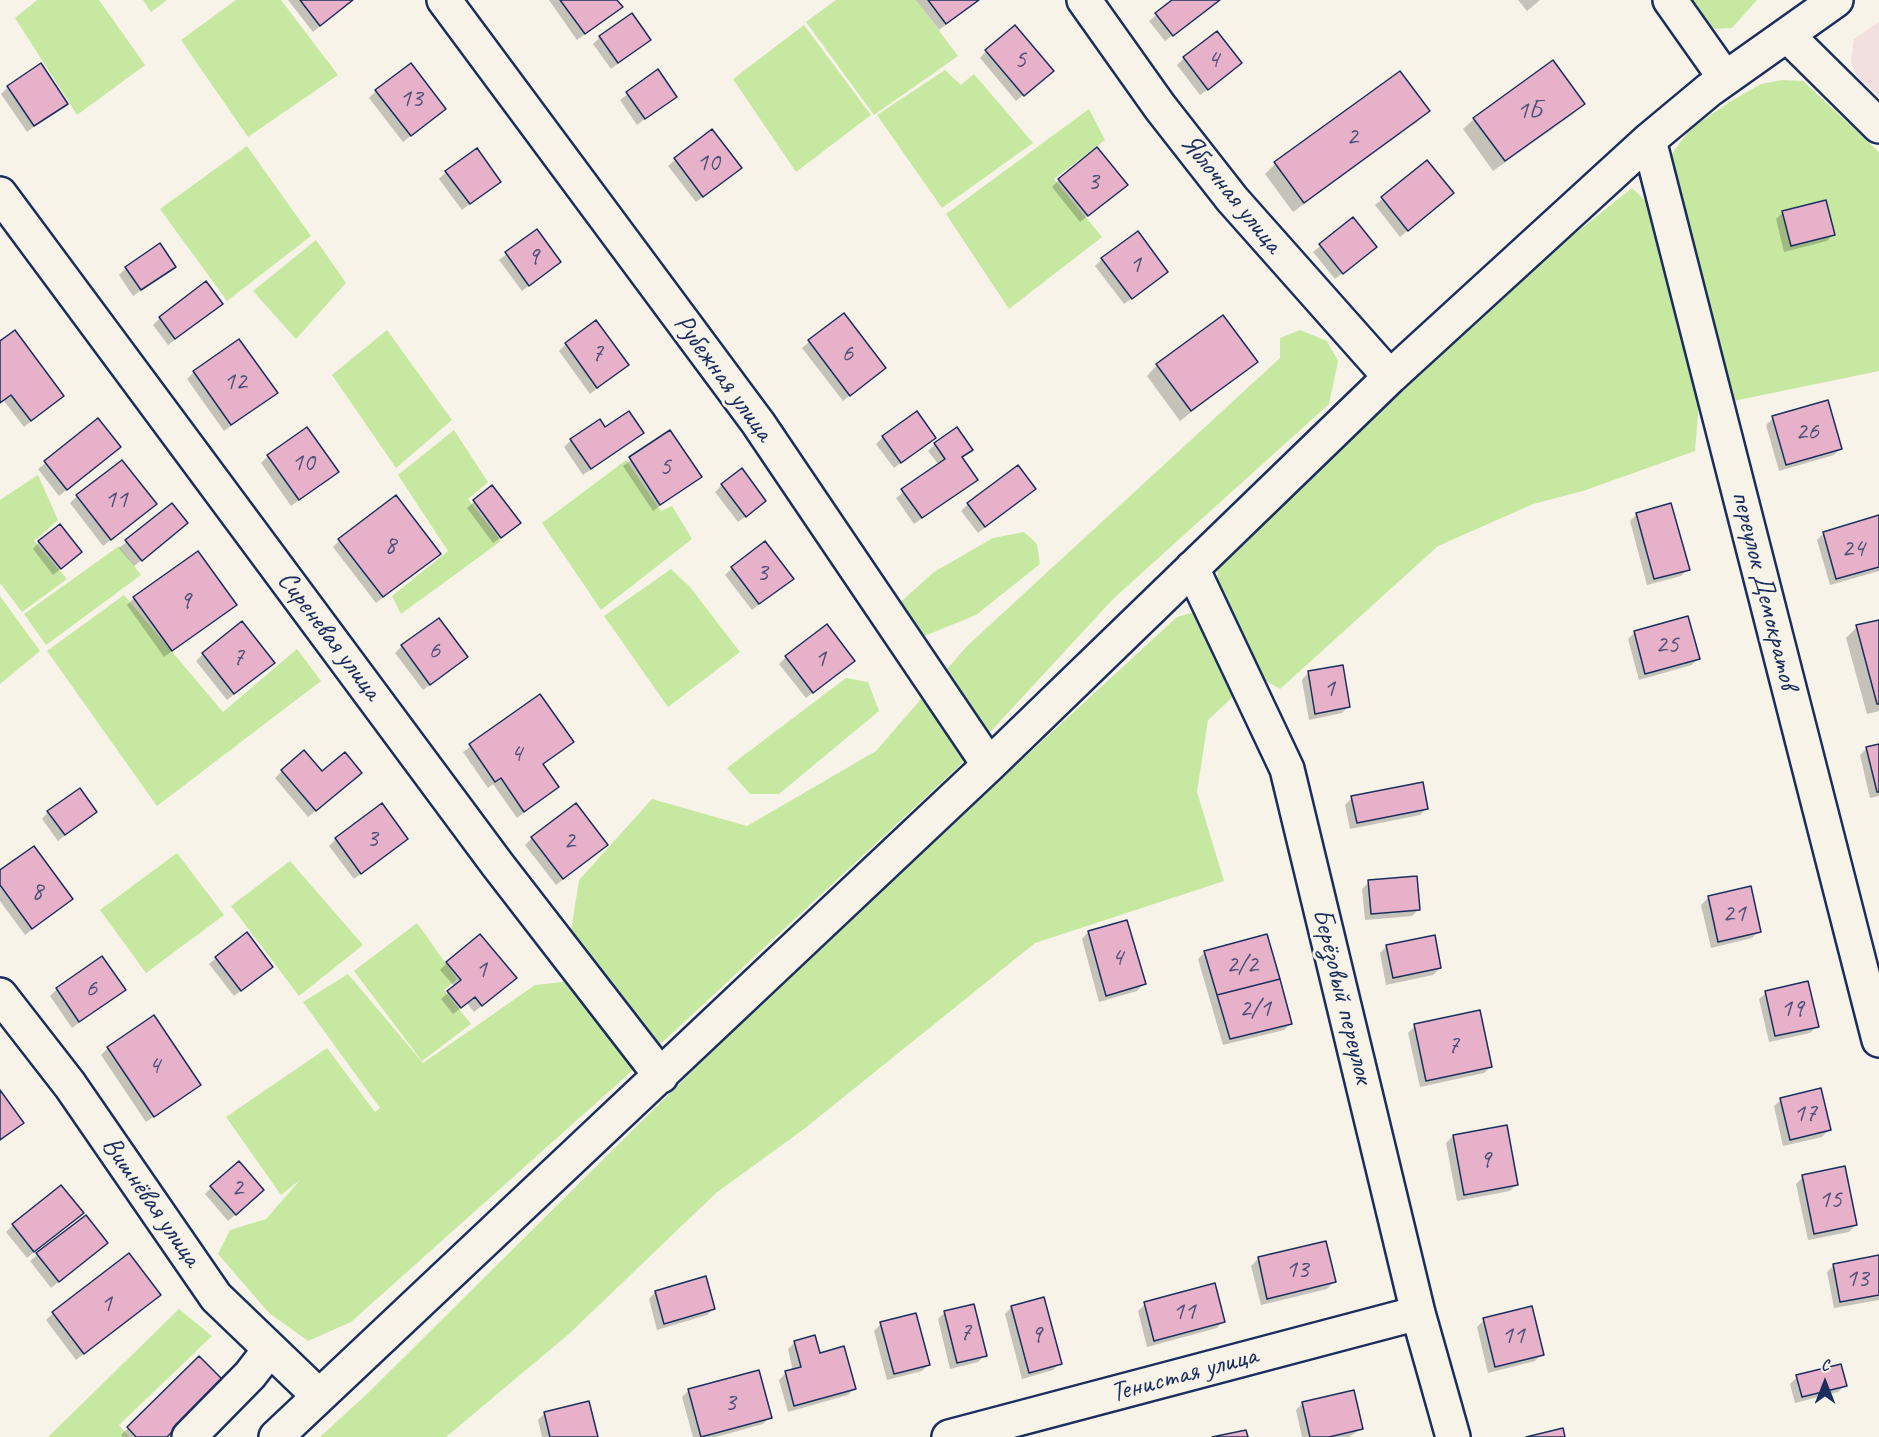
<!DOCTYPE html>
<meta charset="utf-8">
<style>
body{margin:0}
#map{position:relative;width:1879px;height:1437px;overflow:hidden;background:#f7f3e8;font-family:Caveat,sans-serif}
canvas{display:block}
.north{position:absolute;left:1795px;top:1353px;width:60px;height:60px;-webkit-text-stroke:4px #f7f3e8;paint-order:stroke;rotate:0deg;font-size:16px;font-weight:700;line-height:24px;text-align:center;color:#1b2f5e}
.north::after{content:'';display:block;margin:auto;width:21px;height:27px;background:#1b2f5e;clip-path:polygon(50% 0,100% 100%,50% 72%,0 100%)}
</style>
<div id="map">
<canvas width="1879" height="1437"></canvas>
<div class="north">С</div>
</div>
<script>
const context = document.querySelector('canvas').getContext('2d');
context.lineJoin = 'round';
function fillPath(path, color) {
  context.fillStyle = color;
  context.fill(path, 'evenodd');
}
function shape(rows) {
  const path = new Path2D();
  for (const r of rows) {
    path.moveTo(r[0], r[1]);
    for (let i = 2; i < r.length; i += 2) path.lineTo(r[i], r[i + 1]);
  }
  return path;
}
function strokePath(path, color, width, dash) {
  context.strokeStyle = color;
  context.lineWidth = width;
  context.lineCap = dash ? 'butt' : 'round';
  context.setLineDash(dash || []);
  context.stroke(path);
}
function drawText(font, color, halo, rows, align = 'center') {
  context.font = font + ' Caveat,sans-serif';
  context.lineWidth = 6;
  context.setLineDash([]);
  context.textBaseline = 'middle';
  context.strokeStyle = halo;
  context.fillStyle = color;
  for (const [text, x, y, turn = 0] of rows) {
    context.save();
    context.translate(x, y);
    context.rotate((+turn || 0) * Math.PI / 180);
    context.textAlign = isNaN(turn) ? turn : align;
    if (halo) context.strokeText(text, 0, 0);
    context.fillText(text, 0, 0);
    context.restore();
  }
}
const built = shape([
 [1879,22,1879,97,1857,76,1851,62,1854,39]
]);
const green = shape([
 [37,0,99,0,145,65,77,115,15,18],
 [143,0,167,0,151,12],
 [236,0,281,0,338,75,248,137,181,40],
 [836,0,916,0,958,56,874,115,806,22],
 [1685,0,1757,0,1732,28,1712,29],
 [804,25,871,115,796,172,733,79],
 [945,70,961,85,974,74,1033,143,942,208,877,115],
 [1782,80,1803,81,1879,152,1879,371,1719,404,1710,305,1697,291,1670,168,1672,154,1690,129,1728,103,1761,84],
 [1089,109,1105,140,1054,179,1102,237,1009,309,946,214],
 [247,146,311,236,227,301,160,209],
 [1632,188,1654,209,1700,388,1695,451,1583,491,1533,504,1438,546,1280,689,1256,675,1218,594,1217,564,1497,296],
 [316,240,346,283,296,339,253,291],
 [387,330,452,420,396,468,332,375],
 [1300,330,1327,341,1338,361,1329,404,1113,599,957,768,624,1078,351,1322,308,1341,269,1313,218,1254,230,1230,266,1219,300,1180,281,1195,226,1117,327,1048,375,1112,380,1108,303,1002,348,974,423,1063,535,985,563,982,579,880,652,799,747,826,876,751,967,646,1280,358,1280,338],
 [454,430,488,482,468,499,501,541,401,614,392,596,448,551,398,475],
 [626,460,661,511,672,506,692,539,601,610,542,523],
 [38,475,58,520,34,541,67,579,22,612,0,583,0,500],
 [1024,532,1037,544,1040,564,976,615,917,639,894,608,934,572,993,538],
 [119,546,141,575,46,645,24,614],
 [671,569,690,587,740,652,668,707,604,616],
 [124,595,223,712,297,649,321,681,157,806,47,651],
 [0,596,40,651,0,684],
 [1198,611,1238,692,1208,720,1197,792,1224,881,1035,943,804,1129,716,1193,570,1333,446,1437,320,1437,368,1393,801,963,1177,617],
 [846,678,868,682,879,711,779,794,750,794,727,768],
 [177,853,224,915,146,973,100,910],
 [290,861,363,945,299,996,231,906],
 [417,923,457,979,444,990,471,1024,422,1061,354,971],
 [179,1309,212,1336,119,1425,129,1437,48,1437]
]);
const shadow = shape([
 [288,0,353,0,313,32],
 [549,0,616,0,621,7,577,40],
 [916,0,980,0,939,30],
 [1175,0,1220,0,1165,41,1149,21],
 [1518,0,1540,0,1527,11],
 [600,37,649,40,611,69,593,44],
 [986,51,1045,77,1016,101,980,58],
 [1184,58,1233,70,1200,95,1177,65],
 [658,71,675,96,637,125,620,100],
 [8,87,66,103,27,132,1,94],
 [376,91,444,109,403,142,369,98],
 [1583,104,1572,115,1493,171,1463,129,1474,119],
 [1428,111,1417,122,1293,212,1265,174,1275,164],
 [675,160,733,174,696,202,668,166],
 [1427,162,1452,193,1400,237,1375,205],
 [446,172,499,182,462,210,439,179],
 [1059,180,1119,191,1080,222,1052,187],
 [1783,212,1833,234,1827,241,1784,252,1776,219],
 [1353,219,1368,253,1335,279,1313,252],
 [536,231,559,262,522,291,499,260],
 [1102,259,1160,278,1124,304,1095,266],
 [174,267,133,296,119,275,126,268],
 [214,310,168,345,153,325,160,318],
 [809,342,884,368,843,401,802,348],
 [0,343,55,402,24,427,4,401,0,403],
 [566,344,627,365,590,394,559,351],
 [1256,362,1180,421,1147,376,1157,365],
 [194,372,276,393,224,431,187,379],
 [1773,418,1841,448,1834,455,1779,471,1766,425],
 [98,421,119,447,59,496,38,469],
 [604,429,642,433,583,475,564,447,571,440],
 [670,432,700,477,653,511,623,466],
 [883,437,934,438,894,468,876,444],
 [935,444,971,450,961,459,976,480,914,524,896,498,939,465,928,451],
 [268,456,330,478,291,506,261,463],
 [722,485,758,508,738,522,715,492],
 [492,487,512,530,493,543,467,508],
 [1034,489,978,533,961,511,968,504],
 [77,496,155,504,103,546,70,503],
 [172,505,180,530,134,566,119,548],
 [1637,514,1688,569,1681,576,1647,585,1630,521],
 [1879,517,1879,571,1830,585,1817,540,1824,533],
 [339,541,432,560,376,603,333,547],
 [39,542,73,559,53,575,33,549],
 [732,568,785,585,752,610,725,575],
 [134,598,235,605,164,657,127,605],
 [1879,621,1879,711,1867,714,1846,638,1857,627],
 [1635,632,1698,658,1692,665,1639,680,1628,639],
 [402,646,466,657,423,690,395,653],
 [203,654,266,670,227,700,196,661],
 [786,657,853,661,806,698,779,664],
 [1308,673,1349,706,1342,713,1309,720,1302,680],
 [540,696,572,742,542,765,557,787,517,818,493,784,488,788,463,752],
 [1879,746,1879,796,1870,798,1860,755,1867,748],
 [282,771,322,773,353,780,308,817,275,778],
 [1352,798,1427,808,1420,815,1350,829,1345,805],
 [48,812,95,812,58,841,42,819],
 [532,838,599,852,556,885,525,845],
 [336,839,406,839,354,879,329,846],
 [0,872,71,899,25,935,0,901],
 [1369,882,1419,909,1412,916,1365,920,1362,889],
 [1749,888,1759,931,1752,938,1711,948,1701,905,1708,898],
 [1088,932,1144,984,1137,991,1099,1002,1082,939],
 [1387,946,1440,968,1433,975,1386,985,1380,953],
 [1205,952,1291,1023,1284,1030,1223,1045,1198,959],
 [216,958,264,973,234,996,209,964],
 [447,963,508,985,474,1012,467,1003,453,1014,441,999,455,987,440,970],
 [57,989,124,990,72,1028,50,996],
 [1766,993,1817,1026,1810,1033,1769,1042,1759,999],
 [1415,1026,1491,1066,1484,1073,1420,1087,1408,1033],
 [108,1048,199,1085,146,1122,101,1055],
 [1781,1100,1829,1130,1822,1137,1783,1146,1774,1106],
 [1453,1136,1517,1184,1510,1191,1457,1201,1446,1143],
 [1803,1177,1856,1225,1849,1232,1808,1240,1796,1184],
 [212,1187,256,1197,228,1221,205,1194],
 [82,1213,27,1258,6,1232,13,1225],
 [106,1243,51,1288,30,1261,37,1255],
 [1325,1243,1334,1282,1327,1289,1261,1305,1251,1266,1258,1259],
 [1879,1257,1879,1300,1834,1308,1827,1272,1834,1265],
 [655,1292,714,1308,707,1315,657,1330,649,1299],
 [159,1295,76,1360,46,1320,53,1313],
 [1145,1304,1223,1321,1217,1328,1147,1347,1138,1311],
 [1012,1307,1060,1363,1053,1370,1022,1379,1005,1314],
 [945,1312,985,1355,978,1362,950,1369,938,1319],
 [1484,1320,1542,1354,1535,1361,1488,1373,1477,1327],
 [881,1324,929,1364,922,1371,887,1380,874,1331],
 [795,1342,819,1355,855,1388,848,1395,788,1412,779,1380,786,1373,793,1371,788,1349],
 [199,1359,165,1437,123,1437,121,1435],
 [1797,1377,1845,1385,1838,1392,1795,1403,1790,1384],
 [689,1390,770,1417,763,1424,716,1437,693,1437,682,1397],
 [1303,1403,1361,1429,1349,1437,1302,1437,1296,1410],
 [545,1413,597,1437,542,1437,538,1420]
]);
const building = shape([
 [300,0,353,0,320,26,300,0],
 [560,0,617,0,623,7,585,34,560,0],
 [928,0,979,0,946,24,928,0],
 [1172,0,1220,0,1173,36,1155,13,1172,0],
 [632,13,651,40,618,63,599,36,632,13],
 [1015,25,1054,71,1024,96,985,50,1015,25],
 [1217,31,1242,63,1208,90,1183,57,1217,31],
 [1553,60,1585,104,1505,161,1473,118,1553,60],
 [41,63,68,104,34,126,7,86,41,63],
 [411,63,446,109,411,136,375,90,411,63],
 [658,69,677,97,645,119,626,92,658,69],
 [1400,71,1430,111,1304,203,1274,162,1400,71],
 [712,129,742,168,703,197,674,158,712,129],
 [1097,147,1128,185,1088,216,1058,179,1097,147],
 [477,148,501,182,470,204,445,171,477,148],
 [1427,160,1454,193,1408,231,1381,197,1427,160],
 [1826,200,1835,235,1791,246,1782,211,1826,200],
 [1353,217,1377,247,1343,274,1319,244,1353,217],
 [537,229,561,262,529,286,505,252,537,229],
 [1138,231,1168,272,1132,299,1101,258,1138,231],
 [160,243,176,267,141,290,125,267,160,243],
 [206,281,223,304,175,339,159,317,206,281],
 [844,313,886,368,850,396,808,340,844,313],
 [1223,315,1258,362,1191,411,1156,364,1223,315],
 [596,320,629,365,597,388,565,343,596,320],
 [15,330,64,396,31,421,11,395,0,403,0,341,15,330],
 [239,339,278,393,231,425,193,371,239,339],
 [1828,400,1842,449,1786,465,1772,416,1828,400],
 [629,411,644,433,591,469,570,439,600,419,605,427,629,411],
 [917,411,936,438,901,463,882,436,917,411],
 [98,418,121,447,67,490,44,461,98,418],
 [307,427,339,472,299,500,267,455,307,427],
 [957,427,973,450,962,457,978,480,922,518,901,489,945,459,934,443,957,427],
 [670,430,702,477,660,505,629,457,670,430],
 [122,460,157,504,111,540,76,495,122,460],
 [1018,465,1036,489,985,527,967,503,1018,465],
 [742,468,766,501,746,517,721,484,742,468],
 [492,485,521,523,501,538,473,500,492,485],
 [396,495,441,554,383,597,338,539,396,495],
 [172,503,188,523,142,561,125,540,172,503],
 [1671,503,1690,570,1654,579,1636,513,1671,503],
 [1879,515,1879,567,1836,579,1823,532,1879,515],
 [60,524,82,552,61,569,38,541,60,524],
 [765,541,794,579,759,604,731,567,765,541],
 [198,551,237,605,172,651,133,597,198,551],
 [1688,616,1700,659,1645,674,1634,631,1688,616],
 [439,618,468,657,430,685,401,645,439,618],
 [1879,620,1879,704,1877,704,1856,625,1879,620],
 [242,621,275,663,234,694,202,653,242,621],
 [827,624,855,661,813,693,785,656,827,624],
 [1343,665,1350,707,1315,714,1308,671,1343,665],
 [540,694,574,742,543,764,559,787,524,812,501,778,495,782,469,744,540,694],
 [1879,744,1879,792,1877,792,1866,747,1879,744],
 [304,750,322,771,345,752,362,773,316,811,281,770,304,750],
 [1423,782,1428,809,1357,823,1351,796,1423,782],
 [80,788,97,812,65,835,47,811,80,788],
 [382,803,408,839,361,874,335,838,382,803],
 [576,803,608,845,563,879,531,837,576,803],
 [34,846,73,899,32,929,0,885,0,870,34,846],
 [1417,876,1420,910,1371,914,1368,880,1417,876],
 [1751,886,1761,932,1718,942,1708,896,1751,886],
 [1127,920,1146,984,1106,996,1088,931,1127,920],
 [247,932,273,967,241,991,215,957,247,932],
 [480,934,517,978,482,1006,475,997,461,1008,447,991,461,980,446,962,480,934],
 [1267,934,1280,979,1217,995,1204,951,1267,934],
 [1435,935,1441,968,1393,978,1386,945,1435,935],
 [102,956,126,990,79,1022,56,988,102,956],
 [1280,979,1292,1024,1230,1039,1217,995,1280,979],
 [1808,981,1819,1027,1775,1036,1765,991,1808,981],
 [1480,1010,1492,1067,1426,1081,1414,1024,1480,1010],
 [154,1015,201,1085,154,1117,107,1047,154,1015],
 [1821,1088,1831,1130,1790,1140,1780,1098,1821,1088],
 [0,1090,24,1123,0,1140,0,1090],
 [1507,1125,1518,1185,1464,1195,1453,1135,1507,1125],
 [239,1161,264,1190,236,1215,210,1186,239,1161],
 [1845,1166,1857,1225,1814,1234,1802,1175,1845,1166],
 [61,1185,84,1213,34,1252,12,1224,61,1185],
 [86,1215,108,1243,59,1282,36,1253,86,1215],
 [1326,1241,1336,1282,1267,1299,1258,1257,1326,1241],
 [129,1253,161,1295,84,1354,52,1312,129,1253],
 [1879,1255,1879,1295,1840,1302,1833,1264,1879,1255],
 [706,1276,715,1309,664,1324,655,1291,706,1276],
 [1215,1283,1225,1322,1154,1341,1144,1302,1215,1283],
 [1044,1297,1062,1364,1029,1373,1011,1306,1044,1297],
 [974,1304,987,1356,957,1363,944,1311,974,1304],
 [1532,1306,1544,1355,1495,1367,1483,1318,1532,1306],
 [916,1313,930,1365,894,1374,880,1322,916,1313],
 [815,1335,820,1353,844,1346,856,1389,794,1406,785,1371,801,1367,794,1341,815,1335],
 [199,1356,224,1381,167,1437,136,1437,127,1427,199,1356],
 [1841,1364,1847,1386,1802,1397,1796,1375,1841,1364],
 [759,1370,772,1418,701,1437,688,1389,759,1370],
 [1354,1390,1363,1429,1329,1437,1310,1437,1302,1402,1354,1390],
 [589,1401,598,1437,550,1437,544,1412,589,1401],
 [1563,1428,1565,1437,1526,1437,1563,1428],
 [1246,1430,1248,1437,1212,1437,1246,1430]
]);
const minor = shape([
 [444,0,758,423,989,765],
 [1084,0,1160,107,1232,199,1390,377],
 [1670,0,1725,78],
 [1787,35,1879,126],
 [1649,140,1879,1040],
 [0,194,497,864,661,1076],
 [1192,568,1287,769,1418,1313,1453,1437],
 [0,995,70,1085,216,1297,318,1395],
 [189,1437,250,1375,270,1349],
 [276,1437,989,765,1390,377,1649,140,1709,90,1836,0],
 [949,1437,1418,1313]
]);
const numberNames = [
 ["5",1020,60],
 ["4",1213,60],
 ["13",411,99],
 ["1Б",1529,111],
 ["2",1352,137],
 ["10",708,163],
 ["3",1093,182],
 ["9",533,257],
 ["1",1135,265],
 ["7",597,354],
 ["6",847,354],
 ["12",235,382],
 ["26",1807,432],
 ["10",303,463],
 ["5",665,467],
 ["11",116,500],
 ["8",390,546],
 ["24",1853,549],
 ["3",762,573],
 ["9",185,601],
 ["25",1667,645],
 ["6",434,651],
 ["7",238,658],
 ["1",820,659],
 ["1",1329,689],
 ["4",516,754],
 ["3",372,839],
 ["2",569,841],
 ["8",37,892],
 ["21",1734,914],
 ["4",1117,958],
 ["2/2",1242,965],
 ["1",481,970],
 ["6",91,989],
 ["2/1",1255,1009],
 ["19",1792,1009],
 ["7",1453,1046],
 ["4",154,1066],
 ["17",1805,1114],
 ["9",1485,1160],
 ["2",237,1188],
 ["15",1830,1200],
 ["13",1297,1270],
 ["13",1857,1279],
 ["1",106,1304],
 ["11",1184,1312],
 ["7",965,1333],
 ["9",1036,1335],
 ["11",1513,1336],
 ["3",730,1403]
];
const streetNames = [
 ["Яблочная улица",1231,194,51],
 ["Рубежная улица",723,378,54],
 ["переулок Демократов",1764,590,76],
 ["Сиреневая улица",329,636,53],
 ["Берёзовый переулок",1342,996,76],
 ["Вишнёвая улица",151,1202,55],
 ["Тенистая улица",1184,1375,-15]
];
fillPath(built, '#f2dfdf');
fillPath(green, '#c7e8a1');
fillPath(shadow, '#0003');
fillPath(building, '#e7b1c9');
strokePath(building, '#1b2f5e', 1.5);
strokePath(minor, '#1b2f5e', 38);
strokePath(minor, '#f7f3e8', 33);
drawText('26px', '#4e5079', null, numberNames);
drawText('28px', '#1b2f5e', '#f7f3e8', streetNames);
</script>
